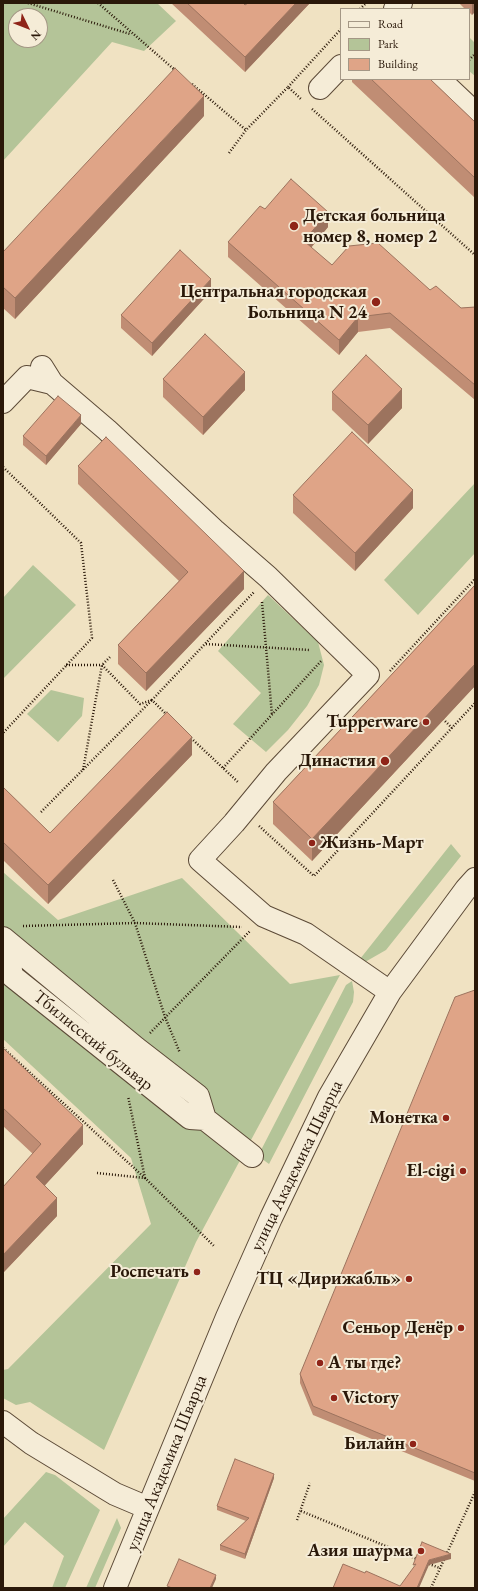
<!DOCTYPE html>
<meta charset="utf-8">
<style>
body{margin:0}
#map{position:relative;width:478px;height:1591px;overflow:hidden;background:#f0e2c2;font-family:"EB Garamond",serif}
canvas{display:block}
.frame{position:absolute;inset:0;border:4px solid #2a1809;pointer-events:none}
.legend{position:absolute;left:340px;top:8px;width:130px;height:72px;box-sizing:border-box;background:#f5ecd7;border:1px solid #a49785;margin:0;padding:5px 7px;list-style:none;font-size:12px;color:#2a1809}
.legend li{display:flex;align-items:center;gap:8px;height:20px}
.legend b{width:20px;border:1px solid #a49785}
.north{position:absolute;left:8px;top:8px;width:40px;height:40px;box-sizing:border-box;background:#f5ecd7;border:1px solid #a49785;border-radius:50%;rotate:133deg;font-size:11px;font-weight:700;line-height:16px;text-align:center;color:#2a1809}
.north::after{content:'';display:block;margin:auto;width:14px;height:18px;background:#8f2418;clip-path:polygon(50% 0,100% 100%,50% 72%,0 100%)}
</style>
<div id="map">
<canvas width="478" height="1591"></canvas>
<div class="frame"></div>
<ul class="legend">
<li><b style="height:5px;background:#f5ecd7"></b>Road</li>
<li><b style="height:11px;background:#b4c498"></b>Park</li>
<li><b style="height:11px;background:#dfa487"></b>Building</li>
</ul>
<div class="north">N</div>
</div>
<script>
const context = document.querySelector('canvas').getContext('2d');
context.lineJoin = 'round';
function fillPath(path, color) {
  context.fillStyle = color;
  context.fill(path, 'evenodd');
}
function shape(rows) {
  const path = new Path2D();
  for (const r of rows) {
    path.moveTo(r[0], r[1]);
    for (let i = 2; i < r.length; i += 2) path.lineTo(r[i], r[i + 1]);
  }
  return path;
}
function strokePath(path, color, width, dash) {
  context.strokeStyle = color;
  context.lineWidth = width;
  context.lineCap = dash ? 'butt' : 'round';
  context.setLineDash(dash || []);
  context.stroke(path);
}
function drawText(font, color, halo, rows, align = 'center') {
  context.font = font + ' "EB Garamond",serif';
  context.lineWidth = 4;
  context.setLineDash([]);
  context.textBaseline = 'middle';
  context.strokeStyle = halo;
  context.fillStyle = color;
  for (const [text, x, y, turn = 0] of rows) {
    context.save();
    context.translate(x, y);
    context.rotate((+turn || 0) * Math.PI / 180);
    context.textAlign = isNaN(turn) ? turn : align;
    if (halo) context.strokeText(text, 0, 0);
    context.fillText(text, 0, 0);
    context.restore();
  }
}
const green = shape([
 [3,3,157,3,176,21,144,51,112,42,3,161],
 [16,16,40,16,40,40,16,40],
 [469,37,475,43,475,76,469,71],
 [475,483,475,553,418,615,384,580],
 [33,565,76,605,3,679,3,598],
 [268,595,318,642,324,665,319,685,307,706,288,730,266,752,233,724,261,693,218,651],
 [51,690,84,698,82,716,58,742,27,714],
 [451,844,461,856,386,950,365,962,360,959],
 [3,872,58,920,182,878,290,984,340,975,196,1242,104,1450,30,1402,16,1405,3,1398,3,1370,8,1369,151,1224,131,1158,3,1039],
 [352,981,354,992,353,1002,269,1164,258,1156,346,985],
 [46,1472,55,1475,100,1510,65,1588,52,1588,64,1556,25,1522,3,1547,3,1519],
 [117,1518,121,1528,95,1588,86,1588]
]);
const path = shape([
 [28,3,130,34],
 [98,3,176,71],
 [360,9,366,3],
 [469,60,475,54],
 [192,84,246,130],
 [288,87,341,29],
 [312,109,475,255],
 [229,153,246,130,288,87,301,99],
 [3,467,81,543,92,638,3,733],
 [262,602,272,715],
 [206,644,310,650],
 [66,665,102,665,140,704,152,700],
 [390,671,475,579],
 [167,715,152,700,254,592],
 [443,719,452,728],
 [191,738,239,783],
 [223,768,322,660],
 [83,770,102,665,110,657],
 [41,812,152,700],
 [259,826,314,876,475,703],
 [113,880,135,923,165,1017,180,1053],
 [23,926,135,923,242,927],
 [150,1033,250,931],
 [3,1048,145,1178,215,1247],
 [97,1173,145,1178,128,1096],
 [301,1511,417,1559],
 [297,1520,310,1483],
 [429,1564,440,1568],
 [431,1588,475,1492]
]);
const minor = shape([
 [395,9,401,3],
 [439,79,475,113],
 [320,88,341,66],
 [42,367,52,383,107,430,214,530,268,577,368,675,276,772,234,823,200,860,264,916,306,934,390,992],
 [3,402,27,377,52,383],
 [3,938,136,1048,198,1096,205,1119,252,1156],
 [6,941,12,976,190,1118,205,1119],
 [3,1422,31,1443,115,1494,148,1508],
 [115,1588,227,1317,271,1218,329,1097,390,992,466,889,475,879]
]);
const wall = shape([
 [171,3,243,3,245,5,248,3,310,3,245,72],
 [459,3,475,3,472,15,469,12,469,9,465,9],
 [352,79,430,79,475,122,475,198,352,82],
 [204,116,15,319,3,308,3,252],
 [265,209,328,227,311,248,332,265,430,290,461,308,475,307,475,400,390,328,358,332,339,355,228,257,228,242],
 [211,291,152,356,121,328,121,315],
 [163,379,245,390,203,435,163,397],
 [332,392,402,408,368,444,332,410],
 [81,424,46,465,23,445,23,436],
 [78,466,244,589,146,691,118,664,118,645,179,581,78,484],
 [293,495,413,508,355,571,293,513],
 [475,585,475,686,312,861,273,824,273,802],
 [192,755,48,904,3,860,3,787,50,833],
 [475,990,475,1481,313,1415,300,1383,300,1374],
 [3,1048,83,1144,45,1185,57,1216,3,1273,3,1187,33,1154,3,1126],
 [274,1478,245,1559,220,1550,220,1545,246,1521,217,1510,217,1506]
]);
const shadedWall = shape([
 [296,3,310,3,245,72,245,57],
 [472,3,475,3,475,12,472,15],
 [204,96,204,116,15,319,15,298],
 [328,212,328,227,304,256,304,241],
 [211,279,211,291,152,356,152,343],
 [358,317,358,332,339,355,339,340],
 [245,372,245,390,203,435,203,417],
 [402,389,402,408,368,444,368,425],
 [81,415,81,424,46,465,46,456],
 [413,490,413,508,355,571,355,553],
 [244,571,244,589,146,691,146,673],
 [475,664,475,686,312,861,312,839],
 [192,737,192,755,48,904,48,885],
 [83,1125,83,1144,36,1195,36,1177],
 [57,1198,57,1216,3,1273,3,1255],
 [274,1474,274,1478,245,1559,245,1554],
 [451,1554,451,1559,429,1565,419,1588,417,1588,429,1560],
 [216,1575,216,1579,212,1588,210,1588]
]);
const building = shape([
 [187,3,243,3,245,5,248,3,296,3,245,57,187,3],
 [175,68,204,96,15,298,3,287,3,252,175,68],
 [371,79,430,79,475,122,475,178,371,79],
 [291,179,328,212,304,241,332,265,349,246,378,243,430,290,436,286,461,308,475,307,475,385,390,313,358,317,339,340,228,242,260,206,265,209,291,179],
 [180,250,211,279,152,343,121,315,180,250],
 [205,334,245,372,203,417,163,379,205,334],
 [366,355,402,389,368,425,332,392,366,355],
 [58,396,81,415,46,456,23,436,58,396],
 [352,432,413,490,355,553,293,495,352,432],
 [106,437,244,571,146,673,118,645,188,572,78,466,106,437],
 [475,585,475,664,312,839,273,802,475,585],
 [167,712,192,737,48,885,3,842,3,787,50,833,167,712],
 [475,990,475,1473,313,1406,300,1374,455,997,475,990],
 [3,1048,83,1125,36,1177,57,1198,3,1255,3,1187,41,1144,3,1108,3,1048],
 [235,1459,274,1474,245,1554,220,1545,249,1518,217,1506,235,1459],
 [422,1542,451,1554,429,1560,417,1588,333,1588,343,1564,365,1573,366,1571,400,1586,416,1564,413,1565,422,1542],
 [179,1559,216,1575,210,1588,172,1588,167,1586,179,1559]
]);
const markers = [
 [294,226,5,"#8f2418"],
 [376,302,5,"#8f2418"],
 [426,722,4,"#8f2418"],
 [385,761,5,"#8f2418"],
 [312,843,4,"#8f2418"],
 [446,1118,4,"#8f2418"],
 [463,1171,4,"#8f2418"],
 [197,1272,4,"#8f2418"],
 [409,1279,4,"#8f2418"],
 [461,1328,4,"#8f2418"],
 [320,1363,4,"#8f2418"],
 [334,1398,4,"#8f2418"],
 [413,1444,4,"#8f2418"],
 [421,1551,4,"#8f2418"]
];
const poiNames = [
 ["Детская больница",303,216,"left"],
 ["номер 8, номер 2",303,237,"left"],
 ["Центральная городская",367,292],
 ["Больница N 24",367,313],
 ["Tupperware",418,722],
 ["Династия",376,761],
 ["Жизнь-Март",320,843,"left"],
 ["Монетка",438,1118],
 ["El-cigi",455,1171],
 ["Роспечать",189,1272],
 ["ТЦ «Дирижабль»",401,1279],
 ["Сеньор Денёр",453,1328],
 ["А ты где?",328,1363,"left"],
 ["Victory",342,1398,"left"],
 ["Билайн",405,1444],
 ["Азия шаурма",413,1551]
];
const streetNames = [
 ["Тбилисский бульвар",93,1041,39],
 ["улица Академика Шварца",297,1166,-64],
 ["улица Академика Шварца",167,1463,-68]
];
fillPath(green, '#b4c498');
strokePath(minor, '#5c4a37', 24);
strokePath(path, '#2a1809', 2.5, [1, 2]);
strokePath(minor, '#f5ecd7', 22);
fillPath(wall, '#c08d74');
fillPath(shadedWall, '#9c735e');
fillPath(building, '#dfa487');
strokePath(building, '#9c735e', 1);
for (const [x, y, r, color] of markers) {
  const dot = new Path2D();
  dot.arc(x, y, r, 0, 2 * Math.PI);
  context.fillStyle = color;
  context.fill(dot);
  strokePath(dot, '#f5ecd7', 1.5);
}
drawText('bold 18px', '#2a1809', '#f5ecd7', poiNames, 'right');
drawText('18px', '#2a1809', '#f5ecd7', streetNames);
</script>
